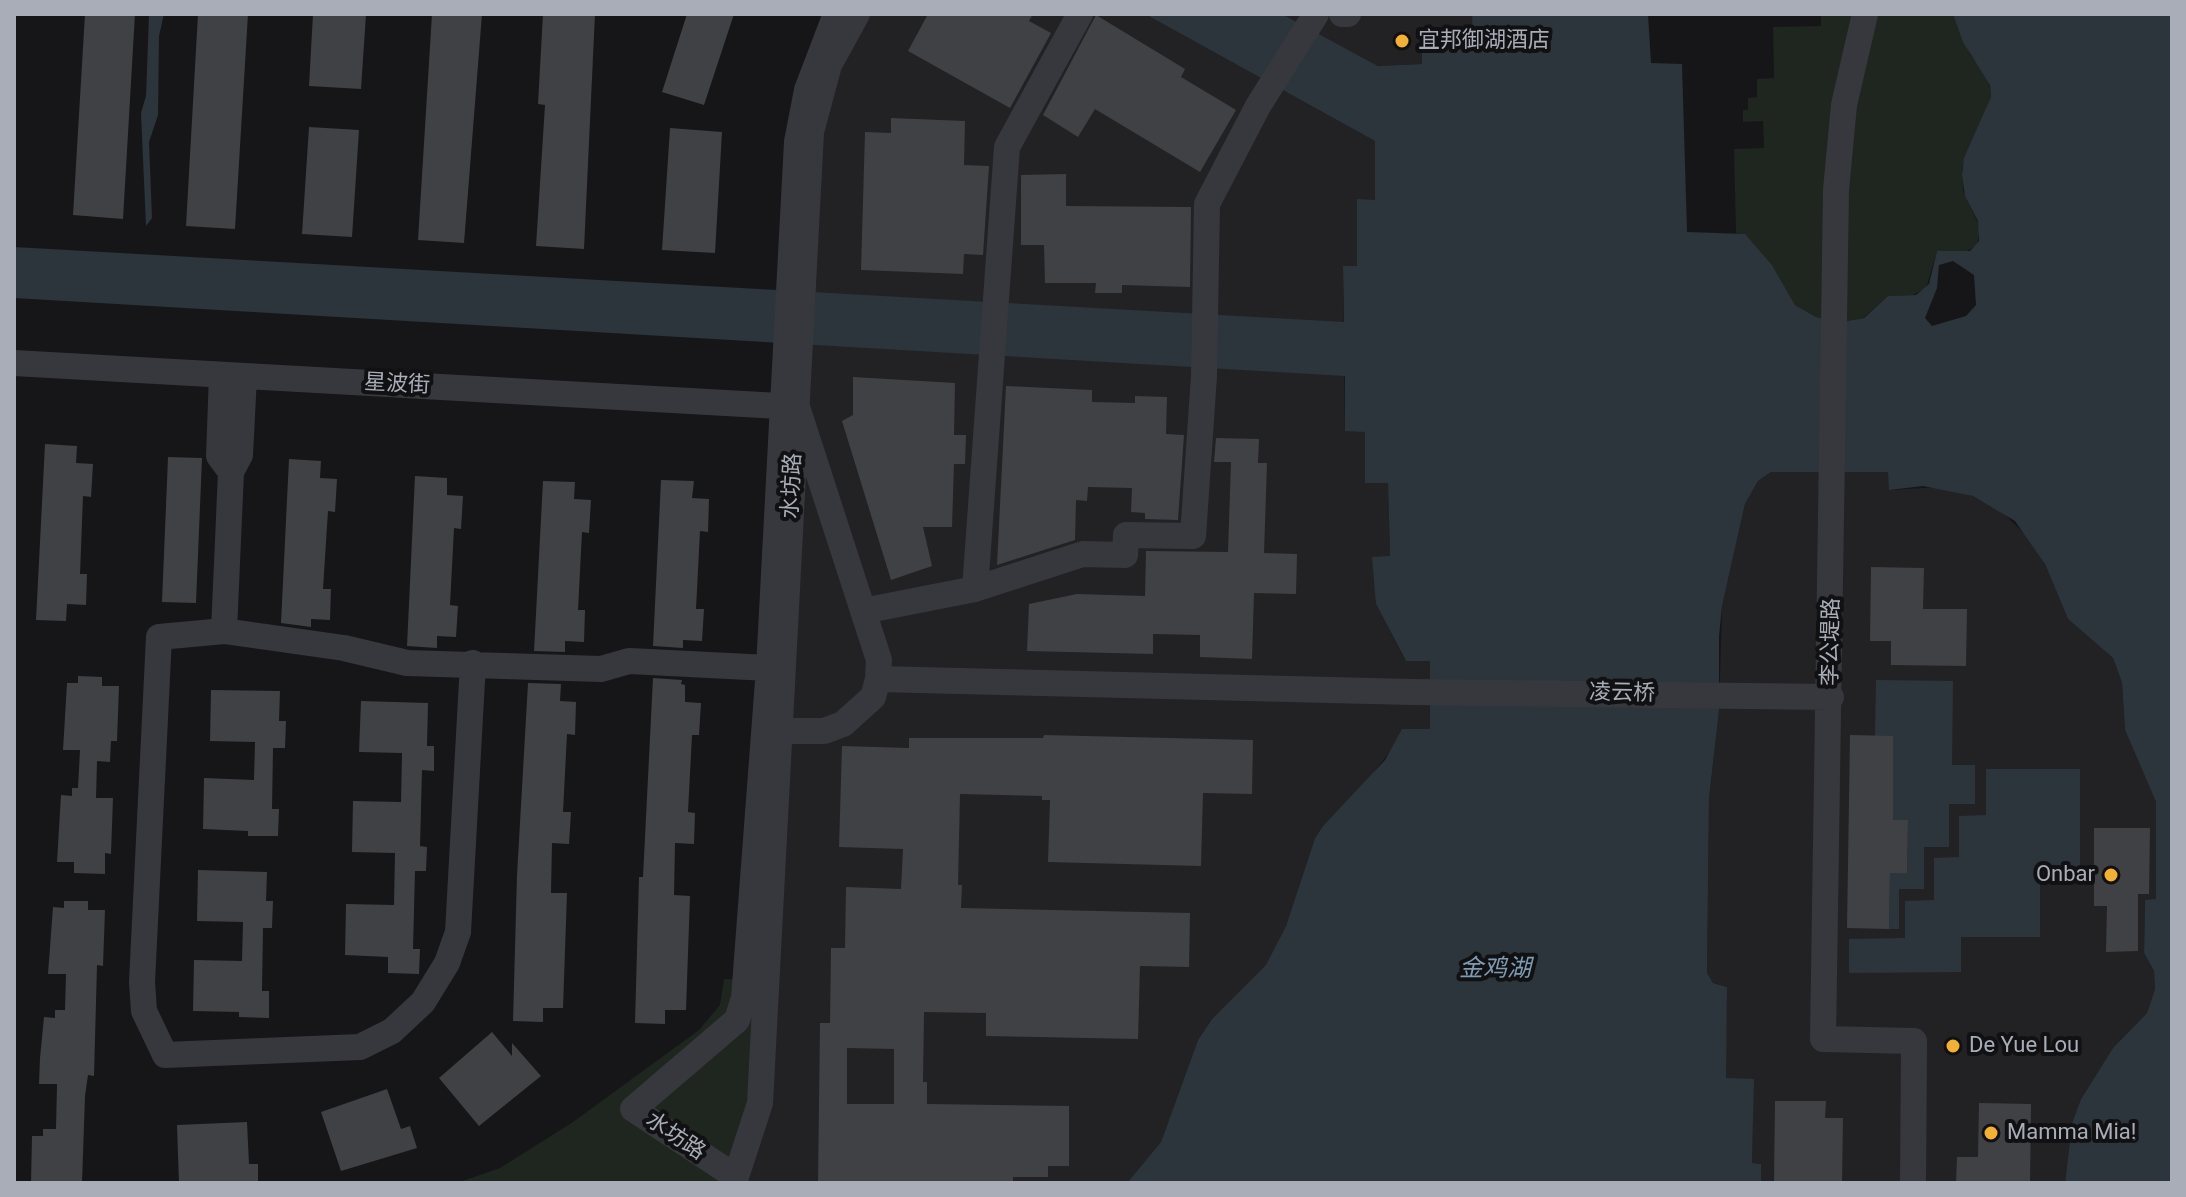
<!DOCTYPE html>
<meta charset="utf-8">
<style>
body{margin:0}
#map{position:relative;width:2186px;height:1197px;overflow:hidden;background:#161618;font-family:Roboto,sans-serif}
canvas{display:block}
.frame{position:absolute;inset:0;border:16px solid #a8adb8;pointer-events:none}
</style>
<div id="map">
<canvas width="2186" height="1197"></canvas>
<div class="frame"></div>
</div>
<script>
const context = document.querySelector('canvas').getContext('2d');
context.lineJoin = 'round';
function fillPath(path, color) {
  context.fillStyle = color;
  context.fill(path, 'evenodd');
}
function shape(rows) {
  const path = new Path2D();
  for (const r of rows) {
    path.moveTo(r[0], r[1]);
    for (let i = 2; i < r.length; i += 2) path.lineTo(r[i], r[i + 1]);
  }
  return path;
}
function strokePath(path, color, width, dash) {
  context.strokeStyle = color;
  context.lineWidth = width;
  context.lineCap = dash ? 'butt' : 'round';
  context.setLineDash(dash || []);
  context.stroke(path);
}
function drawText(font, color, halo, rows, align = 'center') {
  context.font = font + ' Roboto,"Noto Sans SC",sans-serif';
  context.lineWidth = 8;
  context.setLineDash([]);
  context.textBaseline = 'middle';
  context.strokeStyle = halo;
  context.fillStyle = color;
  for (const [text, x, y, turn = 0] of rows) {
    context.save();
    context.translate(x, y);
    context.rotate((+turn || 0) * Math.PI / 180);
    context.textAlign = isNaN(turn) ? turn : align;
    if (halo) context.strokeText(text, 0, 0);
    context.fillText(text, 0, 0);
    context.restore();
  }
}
const built = shape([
 [865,14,1145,14,1375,141,1375,200,1357,200,1357,267,1343,267,1345,430,1365,431,1388,482,1390,557,1376,604,1405,660,1430,661,1430,730,1394,746,1370,777,1323,826,1315,838,1286,926,1266,966,1212,1019,1198,1040,1161,1142,1127,1183,748,1183,768,1111,816,154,829,96],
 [1282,14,1472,14,1474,48,1422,50,1422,64,1378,66],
 [1771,472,1889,472,1889,490,1941,487,1973,496,2000,510,2030,539,2045,564,2068,619,2113,658,2122,683,2125,730,2156,802,2156,900,2145,900,2144,953,2154,971,2155,989,2147,1013,2113,1048,2081,1099,2072,1123,2065,1183,1761,1183,1761,1164,1752,1163,1753,1080,1725,1079,1727,987,1713,983,1707,974,1709,798,1719,711,1722,606,1745,504,1758,481]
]);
const green = shape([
 [1821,14,1953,14,1970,54,1989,80,1991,97,1962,168,1963,191,1980,227,1977,245,1967,251,1937,251,1926,288,1913,295,1888,296,1863,318,1841,322,1816,317,1795,305,1772,265,1745,235,1736,233,1734,149,1764,148,1763,121,1743,122,1743,110,1748,110,1748,98,1757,97,1757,79,1774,78,1773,27,1821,26],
 [724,979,777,980,768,1111,748,1183,457,1183,500,1168,573,1122,699,1030,720,1005]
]);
const water = shape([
 [149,14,164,14,159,36,158,115,149,142,152,218,146,226,141,113,146,96],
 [1145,14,1282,14,1378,66,1422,64,1422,50,1473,48,1472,14,1648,14,1651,63,1682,64,1687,232,1745,234,1772,265,1795,305,1816,317,1841,322,1864,318,1888,296,1916,295,1929,284,1937,251,1970,251,1979,241,1978,221,1965,196,1962,175,1964,158,1991,97,1990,85,1963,42,1953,14,2172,14,2172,1183,2065,1183,2072,1123,2081,1099,2113,1048,2147,1013,2155,989,2154,971,2144,953,2145,900,2156,899,2156,802,2125,730,2122,683,2113,658,2068,619,2045,564,2015,521,1973,496,1923,486,1889,490,1888,472,1771,472,1758,481,1745,504,1722,606,1719,636,1719,711,1709,798,1707,973,1713,983,1727,987,1726,1078,1754,1079,1752,1163,1761,1164,1761,1183,1127,1183,1161,1142,1198,1040,1212,1019,1266,965,1286,926,1315,838,1323,826,1385,760,1402,729,1430,729,1430,661,1406,661,1376,604,1372,557,1390,556,1388,483,1365,483,1365,432,1345,431,1345,376,14,298,14,247,1344,322,1343,266,1357,266,1357,199,1375,200,1375,141],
 [1953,261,1974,275,1976,305,1966,316,1932,326,1925,318,1937,288,1939,265],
 [1876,680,1953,681,1952,765,1975,765,1975,804,1949,804,1949,847,1924,847,1924,889,1899,889,1899,929,1889,929,1890,873,1907,873,1908,821,1893,820,1893,736,1875,736],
 [1986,769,2080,769,2080,883,2040,883,2040,937,1961,937,1961,972,1849,973,1849,939,1905,938,1905,901,1934,900,1934,858,1959,857,1959,816,1986,815]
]);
const building = shape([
 [85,14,135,14,123,219,73,215],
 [198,14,248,14,235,229,186,226],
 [313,14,366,14,361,89,309,86],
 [432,14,482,14,464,243,418,240],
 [543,14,595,14,584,249,536,246,545,105,538,104],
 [687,14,734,14,704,105,662,92],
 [928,14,1033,14,1029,21,1051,33,1010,108,908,51],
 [1096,15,1185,69,1181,77,1236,110,1200,172,1095,109,1078,137,1043,115],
 [891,118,965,121,964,165,989,166,983,255,964,254,963,274,861,270,865,132,891,133],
 [309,127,359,130,352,237,302,234],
 [670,128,722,132,715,253,662,250],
 [1066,174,1066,206,1191,207,1190,287,1122,285,1122,293,1095,293,1096,283,1045,283,1044,245,1021,245,1021,175],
 [853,377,955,383,954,435,966,435,965,464,954,464,952,527,923,527,932,566,891,580,842,421,853,415],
 [1006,386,1092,390,1092,402,1135,403,1135,396,1167,397,1166,434,1184,435,1178,520,1145,519,1145,513,1131,512,1132,488,1088,487,1087,501,1076,500,1075,540,997,565],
 [1216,438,1259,439,1258,463,1267,463,1264,553,1297,554,1296,594,1254,593,1252,659,1200,657,1200,635,1153,634,1153,654,1027,651,1029,604,1077,594,1145,596,1146,551,1228,552,1231,462,1214,462],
 [45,444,77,446,76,463,93,464,91,497,83,496,80,574,87,574,86,605,67,604,66,621,36,620],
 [168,457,202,458,196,603,162,602],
 [289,459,321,461,320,478,337,479,335,512,328,511,323,589,331,589,330,620,311,619,311,627,281,623],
 [415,476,447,478,447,495,463,496,461,529,454,528,450,605,458,606,456,637,437,636,437,648,407,646],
 [661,480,694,481,692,498,709,499,708,532,700,531,696,609,704,609,702,641,683,640,683,648,653,646],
 [543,481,575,482,574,499,591,500,589,533,582,532,578,610,585,610,584,642,565,641,565,652,534,651],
 [1871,567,1924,568,1923,609,1967,609,1966,666,1891,665,1891,641,1870,641],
 [78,676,102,677,102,686,119,686,117,741,111,741,110,762,97,761,96,798,113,798,111,854,105,853,105,874,74,873,74,862,57,862,61,795,72,796,72,788,78,788,80,750,63,750,67,683,78,683],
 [653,678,682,680,681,684,685,685,685,702,701,703,699,735,692,735,688,812,695,813,694,844,675,843,674,895,690,896,686,1010,665,1010,665,1024,635,1023,639,877,643,877],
 [528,683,561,684,560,701,576,702,575,735,567,734,563,812,571,812,569,844,552,843,551,893,567,893,563,1008,543,1008,543,1022,513,1021,517,875],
 [211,690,280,691,279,721,286,721,285,748,273,748,272,809,279,809,278,836,248,836,248,831,203,829,204,778,254,780,255,742,210,741],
 [361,701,428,703,427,746,434,746,434,771,422,770,420,846,427,847,426,871,415,871,413,949,420,949,419,974,388,973,388,957,345,955,346,904,394,905,395,853,352,852,353,801,401,802,402,753,359,752],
 [1044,735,1253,740,1252,794,1203,793,1201,866,1048,862,1050,800,1042,800,1042,796,960,794,958,885,962,885,961,908,1190,913,1189,967,1140,966,1138,1039,986,1036,986,1013,924,1012,923,1082,927,1082,927,1104,1069,1106,1069,1166,1048,1166,1048,1177,1013,1177,1013,1183,818,1183,820,1023,830,1023,831,948,845,948,846,887,901,889,903,849,839,847,842,746,909,748,909,738,1043,738],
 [847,1048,894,1049,894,1104,847,1104],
 [1850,735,1893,736,1893,820,1908,820,1907,873,1890,873,1889,929,1847,928],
 [2094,828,2150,828,2149,894,2138,894,2138,951,2106,952,2107,906,2094,906],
 [198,870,267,872,266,901,273,901,272,928,263,928,262,991,269,991,269,1018,239,1017,239,1012,193,1011,194,960,242,961,243,922,197,921],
 [64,901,88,901,88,910,105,910,103,966,97,965,94,1076,88,1075,85,1096,82,1183,31,1183,32,1136,43,1136,43,1129,56,1129,57,1084,39,1084,40,1058,44,1017,55,1018,55,1010,65,1010,66,974,48,974,53,907,64,908],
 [492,1032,512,1056,512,1043,541,1076,479,1126,439,1078],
 [387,1089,401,1129,410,1126,417,1148,341,1171,321,1112],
 [1775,1101,1826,1101,1825,1118,1843,1118,1842,1183,1774,1183],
 [1979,1103,2031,1104,2030,1183,1956,1183,1957,1157,1978,1157],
 [247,1122,249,1164,258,1164,258,1183,179,1183,177,1125]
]);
const minor = shape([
 [836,14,807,90,797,142,769,668,744,998,737,1020,633,1109,736,1177,760,1103,811,132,829,65,857,14],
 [1342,14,1348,14],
 [1865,14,1844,105,1836,190,1823,1039,1914,1041,1913,1183],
 [14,363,797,407,879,660,878,679,873,697,843,724,824,731,768,731],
 [222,375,219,456,231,472,240,455,244,376],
 [231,472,224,631,344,648,407,663,601,669,629,661,769,668],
 [975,589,1083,554,1125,555,1126,535,1193,536,1204,376,1207,204,1258,106,1316,14],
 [863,611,975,589,1007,147,1080,14],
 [224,631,159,637,142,982,144,1011,165,1055,360,1047,392,1031,423,1002,447,963,458,932,473,663],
 [878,679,1412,692,1831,697]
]);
const markers = [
 [1402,41,8,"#f2b134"],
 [2111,875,8,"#f2b134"],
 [1953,1046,8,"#f2b134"],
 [1991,1133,8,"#f2b134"]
];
const poiNames = [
 ["宜邦御湖酒店",1418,41],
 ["Onbar",2095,875,"right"],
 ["De Yue Lou",1969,1046],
 ["Mamma Mia!",2007,1133]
];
const streetNames = [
 ["星波街",397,385,3],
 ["水坊路",793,486,-87],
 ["李公堤路",1832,642,-89],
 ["凌云桥",1622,694,1],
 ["水坊路",675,1137,34]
];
const waterNames = [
 ["金鸡湖",1495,970]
];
fillPath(built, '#222225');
fillPath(green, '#1e261f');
fillPath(water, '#2c353c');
fillPath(building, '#404145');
strokePath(minor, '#37383d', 26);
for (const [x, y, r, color] of markers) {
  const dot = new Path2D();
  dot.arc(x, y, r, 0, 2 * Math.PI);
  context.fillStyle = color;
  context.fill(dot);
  strokePath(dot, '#111113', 3);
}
drawText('22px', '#a8adb8', '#111113', poiNames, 'left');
drawText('22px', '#a8adb8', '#111113', streetNames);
drawText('italic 24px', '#7f9bb3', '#111113', waterNames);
</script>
